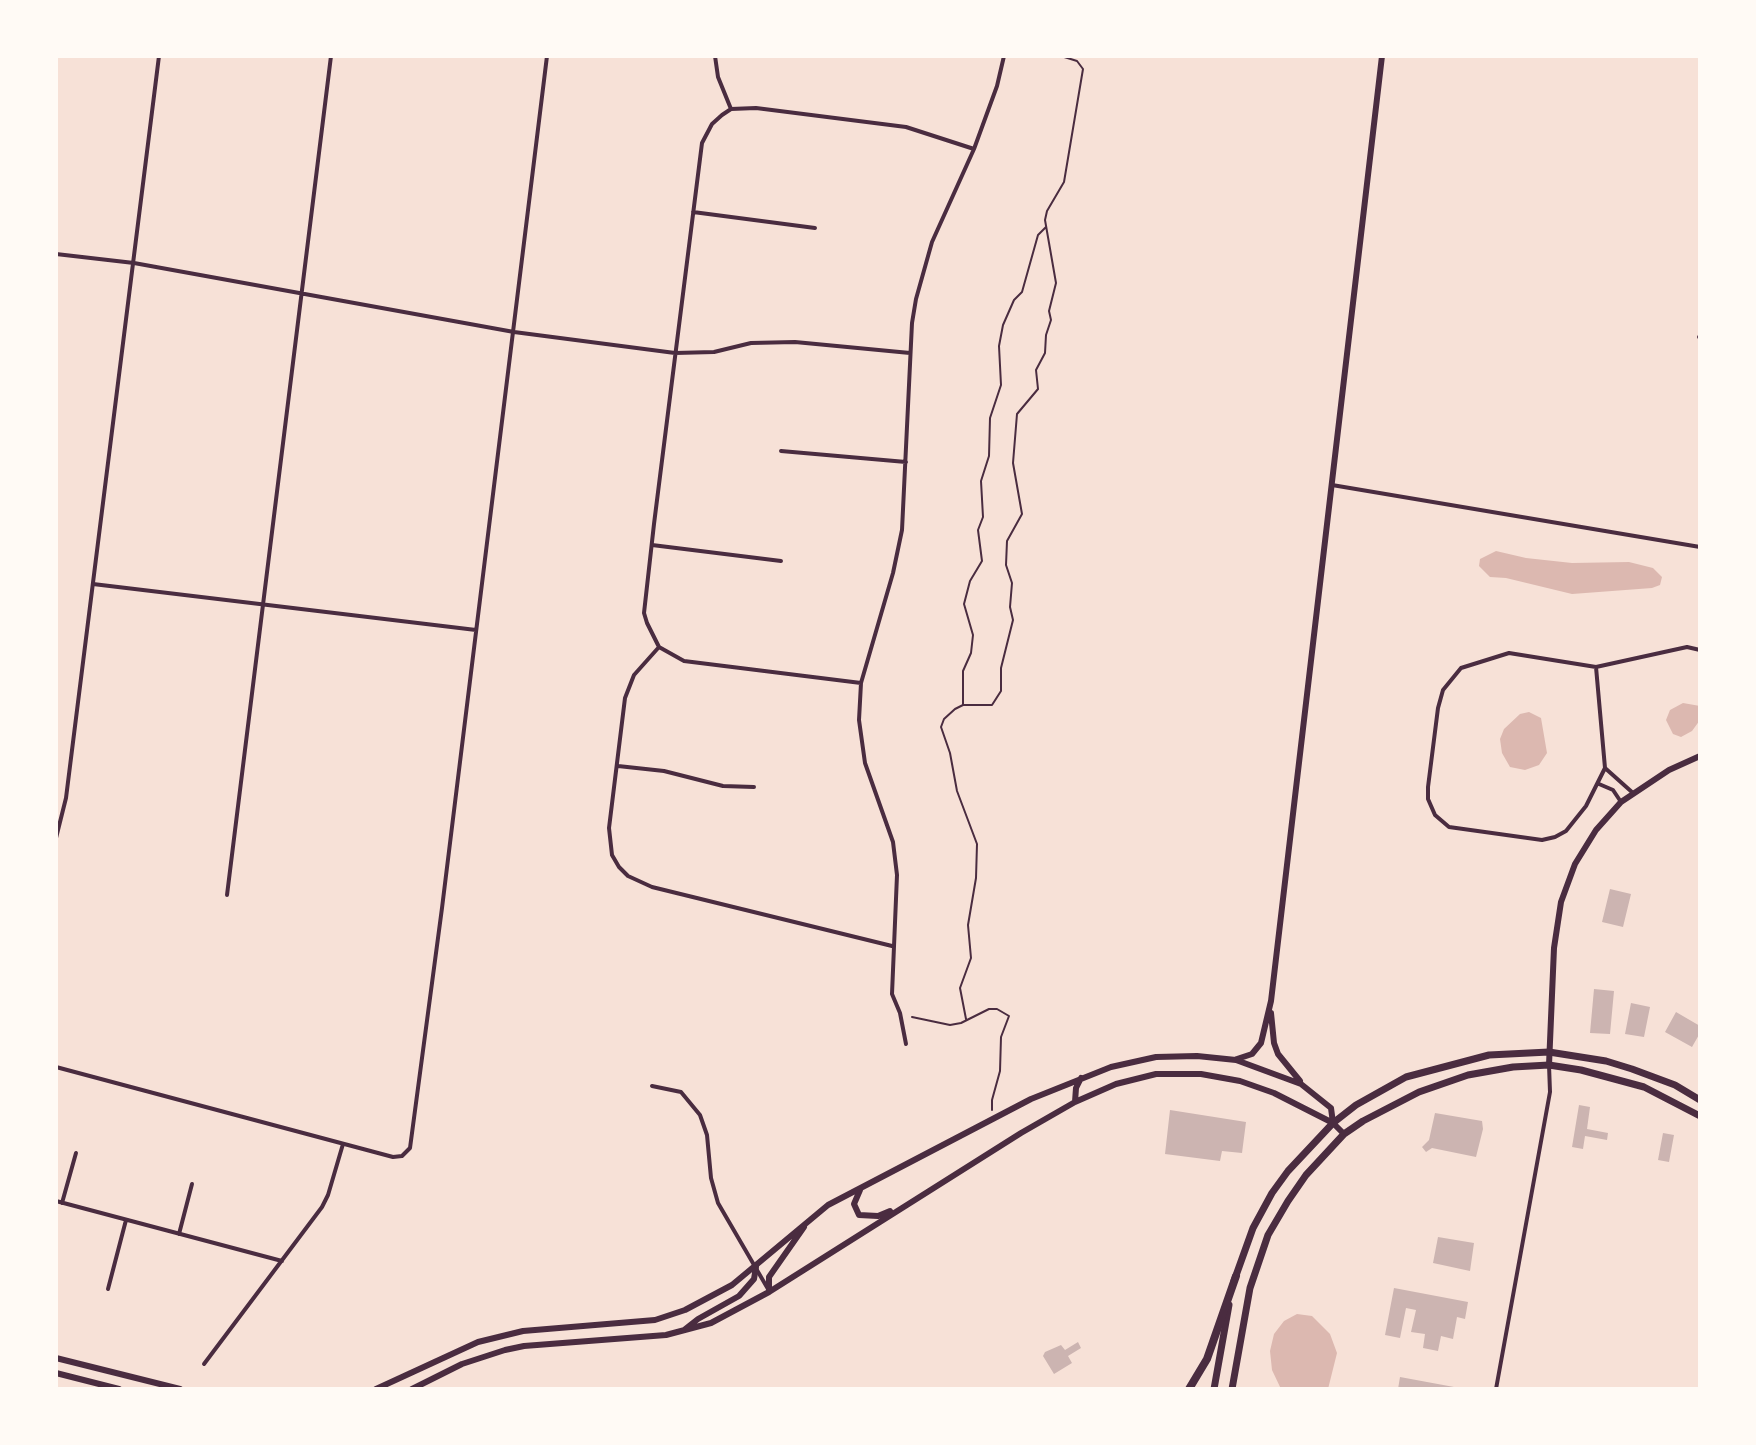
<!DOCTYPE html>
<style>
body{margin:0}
#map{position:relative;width:1756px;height:1445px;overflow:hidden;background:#f7e1d7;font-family:Lora,serif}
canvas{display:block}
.frame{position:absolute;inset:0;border:58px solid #fffaf5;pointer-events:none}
</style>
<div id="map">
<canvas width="1756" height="1445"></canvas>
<div class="frame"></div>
</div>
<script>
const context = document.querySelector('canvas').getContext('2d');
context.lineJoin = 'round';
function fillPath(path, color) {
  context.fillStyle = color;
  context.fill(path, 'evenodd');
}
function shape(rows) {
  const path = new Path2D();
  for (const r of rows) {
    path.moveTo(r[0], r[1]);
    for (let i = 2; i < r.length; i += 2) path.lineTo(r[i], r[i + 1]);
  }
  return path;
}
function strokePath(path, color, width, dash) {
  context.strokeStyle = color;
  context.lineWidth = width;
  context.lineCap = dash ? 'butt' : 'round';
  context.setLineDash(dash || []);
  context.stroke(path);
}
const water = shape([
 [1496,551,1526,558,1572,563,1629,562,1653,568,1662,577,1660,585,1652,588,1572,594,1506,578,1490,577,1479,566,1480,559],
 [1683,703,1700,706,1700,720,1692,731,1681,737,1673,734,1666,720,1670,710],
 [1529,712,1541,718,1547,753,1539,765,1525,770,1510,767,1502,753,1500,739,1504,729,1520,714],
 [1297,1314,1312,1316,1330,1334,1337,1353,1328,1389,1281,1389,1272,1370,1270,1351,1274,1334,1284,1321]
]);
const building = shape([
 [1610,889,1631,894,1623,927,1602,922],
 [1594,989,1614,991,1610,1034,1590,1033],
 [1631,1003,1650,1007,1644,1037,1625,1034],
 [1676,1012,1700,1026,1700,1033,1692,1047,1665,1032],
 [1579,1105,1590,1107,1587,1129,1608,1133,1607,1140,1585,1136,1583,1149,1572,1147],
 [1170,1110,1246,1122,1242,1153,1222,1151,1220,1161,1165,1154],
 [1435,1113,1482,1121,1483,1129,1476,1157,1432,1148,1426,1152,1422,1147,1429,1140],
 [1663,1133,1674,1135,1669,1162,1658,1160],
 [1438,1237,1474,1243,1470,1271,1433,1263],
 [1394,1288,1468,1302,1465,1319,1457,1317,1453,1339,1441,1336,1438,1351,1423,1348,1425,1334,1411,1332,1416,1310,1406,1308,1400,1338,1385,1335],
 [1078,1342,1081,1348,1068,1356,1072,1363,1054,1374,1043,1356,1045,1352,1061,1345,1065,1350],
 [1400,1377,1454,1387,1454,1389,1398,1389]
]);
const path = shape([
 [963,704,963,671,971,653,973,635,964,604,970,581,982,561,978,530,983,517,981,481,989,456,990,418,1001,385,999,346,1003,325,1014,300,1022,292,1038,235,1046,227],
 [912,1017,950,1025,961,1023,989,1009,997,1009,1009,1016,1001,1037,1000,1071,992,1100,992,1110],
 [966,1019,960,988,971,958,968,925,976,878,977,844,957,791,950,753,941,727,944,719,955,709,963,705,992,705,1001,691,1001,668,1013,620,1010,607,1012,583,1006,565,1007,541,1022,514,1013,463,1017,414,1038,389,1036,370,1045,353,1046,335,1051,320,1049,311,1056,283,1045,220,1047,211,1064,182,1083,69,1077,61,1061,56]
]);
const minor = shape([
 [715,56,718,77,731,109],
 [693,212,815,228],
 [56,254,134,263,514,332,675,353,714,352,751,343,795,342,910,353],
 [1699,337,1700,337],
 [781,451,906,462],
 [1332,485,1700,547],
 [652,545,781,561],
 [93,584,476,630],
 [659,647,634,675,625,698,609,828,612,855,619,867,628,876,652,887,892,946],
 [1596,667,1605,768,1586,806,1566,831,1555,837,1542,840,1449,827,1435,815,1428,799,1428,787,1438,708,1443,690,1461,668,1509,653,1596,667,1687,647,1700,650],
 [861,683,684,661,659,647,647,623,644,613,654,524,702,143,712,124,722,115,731,109,756,108,906,127,974,149],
 [618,766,664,771,723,786,754,787],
 [1605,768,1633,793],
 [1599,784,1613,790,1621,802],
 [56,838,66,798,159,56],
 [227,895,331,56],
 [906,1044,900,1013,892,994,897,875,893,842,865,763,859,720,861,683,893,573,902,530,912,323,916,299,932,242,974,149,997,86,1004,56],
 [56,1067,393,1157,402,1156,410,1148,442,908,547,56],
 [652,1086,681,1092,700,1115,707,1135,711,1178,718,1203,768,1289],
 [56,1201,282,1261],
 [62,1203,76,1153],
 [179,1234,192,1184],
 [108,1289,126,1220],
 [204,1364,322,1207,328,1195,343,1144],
 [1496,1389,1550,1092,1549,1065]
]);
const secondary = shape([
 [1271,1013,1274,1043,1278,1054,1300,1081],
 [1237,1059,1252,1054,1261,1043,1271,1001,1382,56],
 [1549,1065,1554,948,1561,902,1575,864,1596,830,1621,802,1669,770,1700,756],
 [1075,1102,1076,1088,1081,1078],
 [860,1190,854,1204,859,1215,878,1216,890,1211],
 [769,1292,769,1277,804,1227],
 [684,1330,698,1319,739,1296,754,1279,756,1267],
 [56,1358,180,1389],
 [56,1373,119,1389],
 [376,1389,478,1342,523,1331,655,1320,685,1310,732,1285,828,1205,1031,1099,1111,1067,1156,1057,1197,1056,1236,1060,1301,1084,1331,1108,1333,1123],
 [412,1389,462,1364,505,1350,524,1346,666,1335,711,1323,769,1292,1021,1133,1075,1102,1116,1084,1156,1074,1201,1074,1240,1081,1274,1093,1333,1123,1344,1134]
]);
const primary = shape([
 [1234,1281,1253,1228,1272,1193,1288,1171,1333,1123,1356,1105,1406,1077,1489,1055,1549,1052,1606,1061,1632,1069,1675,1085,1700,1100],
 [1214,1389,1229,1305],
 [1232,1389,1250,1288,1268,1235,1288,1201,1306,1175,1344,1134,1363,1121,1419,1092,1468,1075,1513,1067,1549,1065,1581,1070,1644,1087,1700,1116]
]);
const motorway = shape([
 [1189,1389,1207,1359,1236,1276]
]);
fillPath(water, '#dcb8b0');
fillPath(building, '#ccb4b1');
strokePath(path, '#4a2c40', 2);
strokePath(minor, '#4a2c40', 4);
strokePath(secondary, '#4a2c40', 6);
strokePath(primary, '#4a2c40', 7);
strokePath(motorway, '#4a2c40', 8);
</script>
